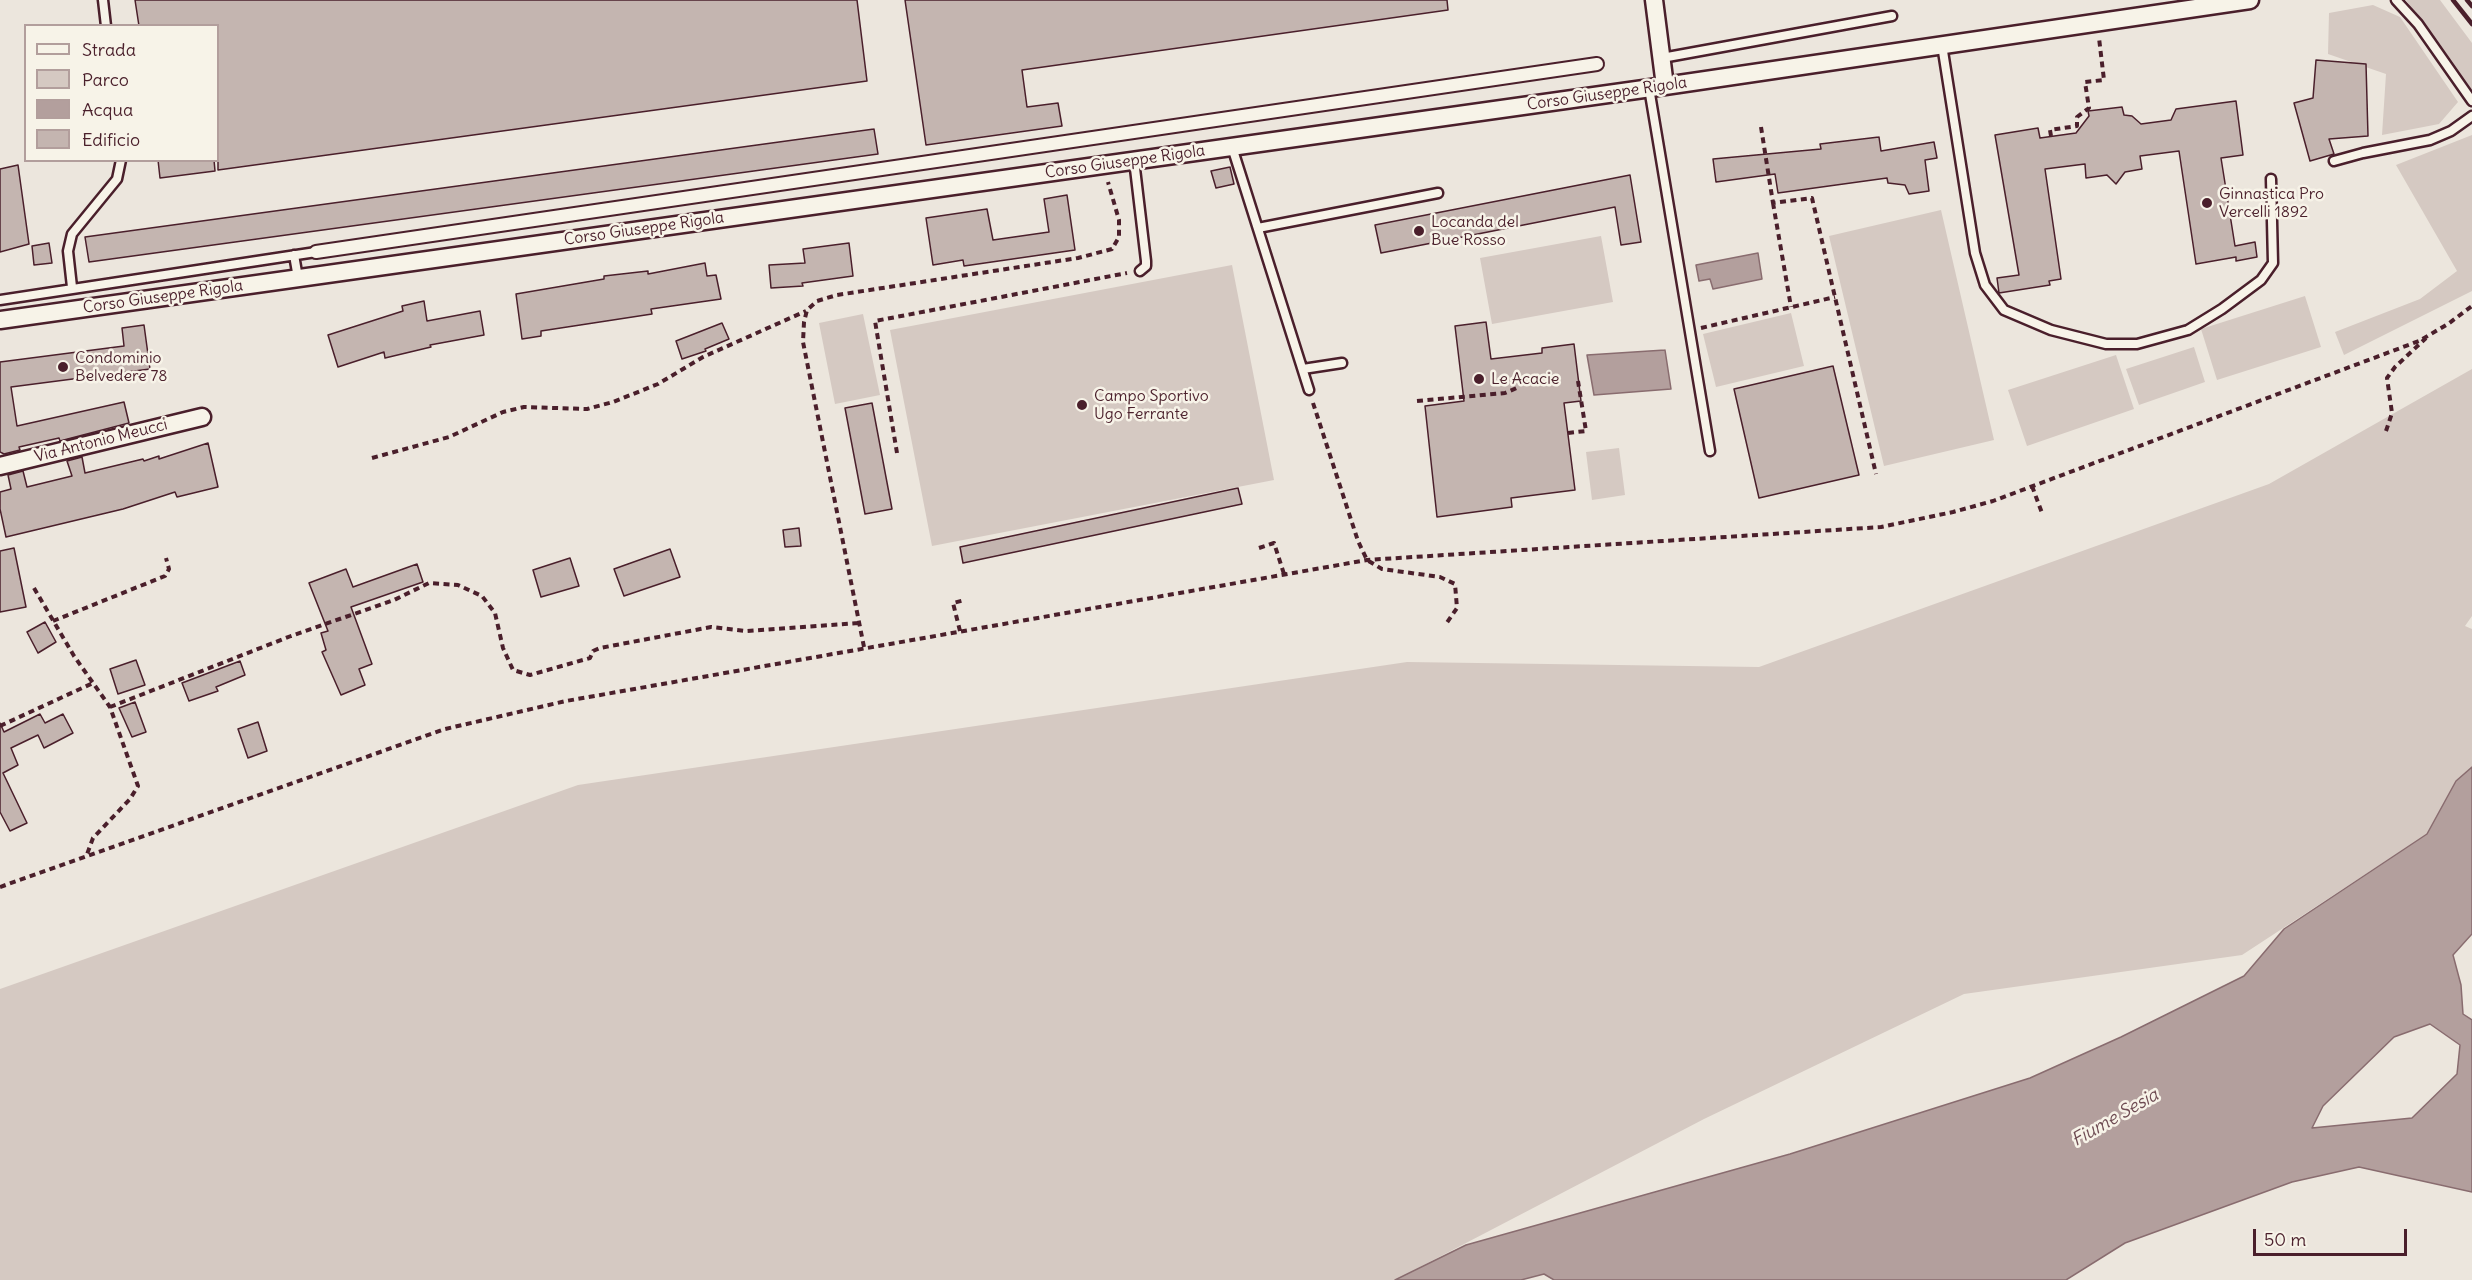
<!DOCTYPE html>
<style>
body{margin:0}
#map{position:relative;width:2472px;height:1280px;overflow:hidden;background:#ece6dd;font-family:Delius,sans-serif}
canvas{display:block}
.legend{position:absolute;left:24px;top:24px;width:195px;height:138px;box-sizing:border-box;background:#f7f3e8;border:2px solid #b29e9c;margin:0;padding:8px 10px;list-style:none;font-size:18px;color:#4a1f2b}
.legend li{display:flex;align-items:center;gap:12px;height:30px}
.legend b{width:30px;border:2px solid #b29e9c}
.scale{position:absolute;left:2253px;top:1229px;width:154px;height:27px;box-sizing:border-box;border:3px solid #4a1f2b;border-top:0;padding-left:8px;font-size:18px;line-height:21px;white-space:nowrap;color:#4a1f2b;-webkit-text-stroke:4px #f7f3e8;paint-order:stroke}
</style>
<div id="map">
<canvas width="2472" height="1280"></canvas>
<ul class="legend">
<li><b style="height:8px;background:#f7f3e8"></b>Strada</li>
<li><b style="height:16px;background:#d5c9c2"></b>Parco</li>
<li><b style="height:16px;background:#b39f9d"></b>Acqua</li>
<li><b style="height:16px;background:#c4b5b0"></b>Edificio</li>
</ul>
<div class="scale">50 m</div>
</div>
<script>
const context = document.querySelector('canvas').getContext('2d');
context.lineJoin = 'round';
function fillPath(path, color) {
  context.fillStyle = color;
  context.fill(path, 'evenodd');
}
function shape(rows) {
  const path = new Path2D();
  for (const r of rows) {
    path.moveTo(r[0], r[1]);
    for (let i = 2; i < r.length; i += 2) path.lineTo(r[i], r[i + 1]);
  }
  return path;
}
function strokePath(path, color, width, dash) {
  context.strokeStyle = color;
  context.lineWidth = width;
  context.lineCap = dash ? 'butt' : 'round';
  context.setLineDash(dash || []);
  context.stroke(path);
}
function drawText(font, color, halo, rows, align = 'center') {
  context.font = font + ' Delius,sans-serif';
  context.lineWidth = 5;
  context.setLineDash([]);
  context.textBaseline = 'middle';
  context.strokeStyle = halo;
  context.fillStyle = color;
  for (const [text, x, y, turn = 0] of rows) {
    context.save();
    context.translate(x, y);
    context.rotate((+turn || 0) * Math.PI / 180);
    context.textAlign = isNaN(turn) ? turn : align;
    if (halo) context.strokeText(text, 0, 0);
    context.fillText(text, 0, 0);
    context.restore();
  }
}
const green = shape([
 [2406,0,2440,0,2472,43,2472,92],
 [2373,5,2400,17,2458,102,2439,124,2382,135,2386,74,2328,54,2329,13],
 [2472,135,2472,291,2344,355,2335,332,2420,299,2457,271,2396,165],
 [1941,210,1994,440,1884,466,1829,236],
 [1601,236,1613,302,1492,324,1480,258],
 [1232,265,1274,480,932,546,890,330],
 [2305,296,2321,347,2217,380,2201,329],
 [1791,313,1804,366,1716,387,1703,334],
 [863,314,880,395,835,404,819,323],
 [2194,347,2205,382,2139,405,2126,369],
 [2116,355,2134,409,2027,446,2008,390],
 [2472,369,2472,616,2465,626,2472,629,2472,767,2456,781,2427,834,2242,955,1964,994,1704,1119,1395,1280,0,1280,0,989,578,785,1407,662,1759,667,2269,484],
 [1619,448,1625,495,1592,500,1586,452]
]);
const water = shape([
 [1758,253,1762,279,1713,289,1710,279,1699,281,1696,265,1758,253],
 [1665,350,1671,389,1594,395,1587,355,1665,350],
 [2472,767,2472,934,2453,955,2461,985,2463,1014,2472,1020,2472,1192,2359,1167,2292,1182,2125,1243,2066,1280,1554,1280,1544,1274,1521,1280,1395,1280,1466,1245,1790,1154,2030,1078,2121,1037,2244,976,2284,929,2427,834,2456,781,2472,767],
 [2430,1024,2460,1045,2457,1074,2412,1118,2312,1128,2323,1106,2394,1037,2430,1024]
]);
const building = shape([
 [135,0,857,0,867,81,218,170,218,26,139,26,135,0],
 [905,0,1447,0,1448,10,1022,70,1027,107,1058,103,1062,126,926,145,905,0],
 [2316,60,2366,64,2368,136,2329,139,2334,154,2310,161,2294,103,2313,98,2316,60],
 [2236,101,2243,155,2221,158,2235,246,2255,242,2257,257,2236,261,2236,257,2196,264,2179,151,2140,156,2142,169,2125,172,2116,184,2107,175,2086,178,2085,164,2045,169,2061,279,2049,281,2050,285,1999,293,1997,278,2019,275,1995,135,2038,128,2040,138,2076,133,2089,116,2088,111,2122,107,2124,115,2132,116,2141,124,2171,120,2176,109,2236,101],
 [874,129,878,154,89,262,85,237,874,129],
 [1879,137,1881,151,1934,142,1937,158,1925,160,1929,191,1909,194,1905,185,1888,183,1887,178,1778,193,1775,174,1716,182,1713,159,1821,149,1820,144,1879,137],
 [158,160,214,160,215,171,160,178,158,160],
 [18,165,29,244,0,252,0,169,18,165],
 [1230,167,1234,184,1216,188,1211,171,1230,167],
 [1630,175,1641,242,1621,245,1615,207,1381,253,1375,225,1630,175],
 [1067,195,1075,250,964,266,963,260,933,265,926,218,987,209,993,240,1049,232,1044,199,1067,195],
 [49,243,52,263,34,265,32,246,49,243],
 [849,243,853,276,802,283,803,286,771,288,769,265,805,263,803,249,849,243],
 [705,263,707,276,716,275,721,299,651,309,652,314,541,331,541,336,522,339,516,294,604,279,604,276,648,271,648,274,705,263],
 [424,301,427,321,480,311,484,335,430,345,431,347,385,358,384,352,338,367,328,335,403,311,402,306,424,301],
 [1486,322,1491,359,1542,353,1542,348,1574,344,1581,401,1564,403,1575,490,1511,498,1512,507,1437,517,1425,406,1464,401,1455,326,1486,322],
 [722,323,729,339,705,349,706,351,682,359,676,341,722,323],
 [144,325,150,369,11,387,17,426,124,402,129,423,60,441,59,438,19,447,20,450,4,454,0,452,0,362,124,346,122,328,144,325],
 [1833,366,1859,475,1759,498,1734,389,1833,366],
 [872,403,892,509,865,514,845,408,872,403],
 [208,443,218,487,177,497,175,492,123,509,6,537,0,509,0,492,11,489,8,475,23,471,27,487,72,476,67,461,82,457,85,473,143,459,144,461,159,456,159,459,208,443],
 [1238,488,1242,504,963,563,960,547,1238,488],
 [799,528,801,546,785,547,783,530,799,528],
 [14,548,26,607,0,612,0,551,14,548],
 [670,549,680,577,624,596,614,569,670,549],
 [570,558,579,586,541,597,533,570,570,558],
 [417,564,423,582,351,607,372,664,359,669,365,685,341,695,322,652,326,650,321,633,328,631,309,583,346,569,353,587,417,564],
 [45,622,56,642,38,653,27,632,45,622],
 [136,660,145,685,118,694,110,669,136,660],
 [240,661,245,675,216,687,218,691,189,701,182,683,240,661],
 [135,702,146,732,132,737,119,708,135,702],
 [40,714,45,723,63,714,73,733,44,748,38,735,11,748,18,765,3,773,27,823,10,831,0,812,0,723,4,732,40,714],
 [258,722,267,751,248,758,238,729,258,722]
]);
const path = shape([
 [1761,127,1773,203,1812,198,1876,474],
 [2051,136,2050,130,2077,126,2077,117,2089,108,2085,82,2104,80,2099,38],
 [1773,203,1791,307],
 [1701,328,1835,297],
 [1417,401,1505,393,1519,387],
 [1313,403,1358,541,1367,560,1382,569,1440,577,1455,584,1457,608,1446,624],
 [2386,431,2392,413,2387,378,2395,367,2426,338],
 [1568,433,1586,431,1578,381],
 [897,453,875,321,1127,273],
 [372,458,449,437,503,412,524,407,587,409,613,402,658,384,703,357,806,311],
 [2032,486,2042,513],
 [1259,548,1274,543,1284,574],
 [34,588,74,656,110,707,138,786,130,799,93,838,86,857],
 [53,621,165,576,169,569,166,558],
 [960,631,953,603,965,600],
 [864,647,803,342,804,322,807,310,817,301,837,295,1078,258,1112,249,1119,237,1119,220,1108,182],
 [110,707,291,636,394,600,429,583,458,585,482,596,495,613,503,648,513,670,530,675,590,658,593,651,600,648,711,627,746,631,858,623],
 [0,726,93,683],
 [0,887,445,729,566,701,1367,560,1881,527,1953,512,1993,501,2419,341,2448,324,2472,306]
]);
const service = shape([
 [103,0,106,26],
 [2396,0,2418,24,2472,101],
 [1942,45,1975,253,1985,285,2004,310,2051,330,2106,344,2137,344,2188,330,2222,309,2261,280,2273,263,2271,179],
 [1662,58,1892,16],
 [1649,88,1710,451],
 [1232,147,1309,390],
 [1134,160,1146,261,1146,266,1140,271],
 [2334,161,2363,153,2430,140,2451,131,2472,116],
 [1258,228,1438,193],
 [294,255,298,278],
 [72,287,68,251,72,234,117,179,121,160],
 [0,300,316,252],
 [1303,369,1342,363]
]);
const pedestrian = shape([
 [316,252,1597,64]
]);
const minor = shape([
 [1654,0,1665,86],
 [0,320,1665,86,2250,0],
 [0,466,202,417]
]);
const rail = shape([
 [2453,0,2472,24],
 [2467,0,2472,6]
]);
const markers = [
 [2207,203,6,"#4a1f2b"],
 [1419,231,6,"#4a1f2b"],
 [63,367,6,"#4a1f2b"],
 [1479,379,6,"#4a1f2b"],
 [1082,405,6,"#4a1f2b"]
];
const streetNames = [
 ["Corso Giuseppe Rigola",1607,94,-8],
 ["Corso Giuseppe Rigola",1125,162,-8],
 ["Corso Giuseppe Rigola",644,229,-8],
 ["Corso Giuseppe Rigola",163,297,-8],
 ["Via Antonio Meucci",101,441,-14]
];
const poiNames = [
 ["Ginnastica Pro",2219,194],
 ["Vercelli 1892",2219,212],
 ["Locanda del",1431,222],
 ["Bue Rosso",1431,240],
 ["Condominio",75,358],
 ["Belvedere 78",75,376],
 ["Le Acacie",1491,379],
 ["Campo Sportivo",1094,396],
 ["Ugo Ferrante",1094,414]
];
const waterNames = [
 ["Fiume Sesia",2115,1118,-30]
];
fillPath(green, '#d5c9c2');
fillPath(water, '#b39f9d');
strokePath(water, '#896c6f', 1.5);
fillPath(building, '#c4b5b0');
strokePath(building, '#4a1f2b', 1.5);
strokePath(service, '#4a1f2b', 13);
strokePath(pedestrian, '#4a1f2b', 16);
strokePath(minor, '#4a1f2b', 21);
strokePath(path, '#4a1f2b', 4, [6, 4.5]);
strokePath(service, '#f7f3e8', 8);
strokePath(pedestrian, '#f7f3e8', 12);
strokePath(minor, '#f7f3e8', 16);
strokePath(rail, '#4a1f2b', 4.5);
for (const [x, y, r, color] of markers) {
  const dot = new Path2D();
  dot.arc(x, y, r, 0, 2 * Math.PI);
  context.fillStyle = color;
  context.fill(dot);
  strokePath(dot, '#f7f3e8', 2);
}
drawText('16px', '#4a1f2b', '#f7f3e8', streetNames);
drawText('16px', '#4a1f2b', '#f7f3e8', poiNames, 'left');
drawText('italic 18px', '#6f4c53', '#f7f3e8', waterNames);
</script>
